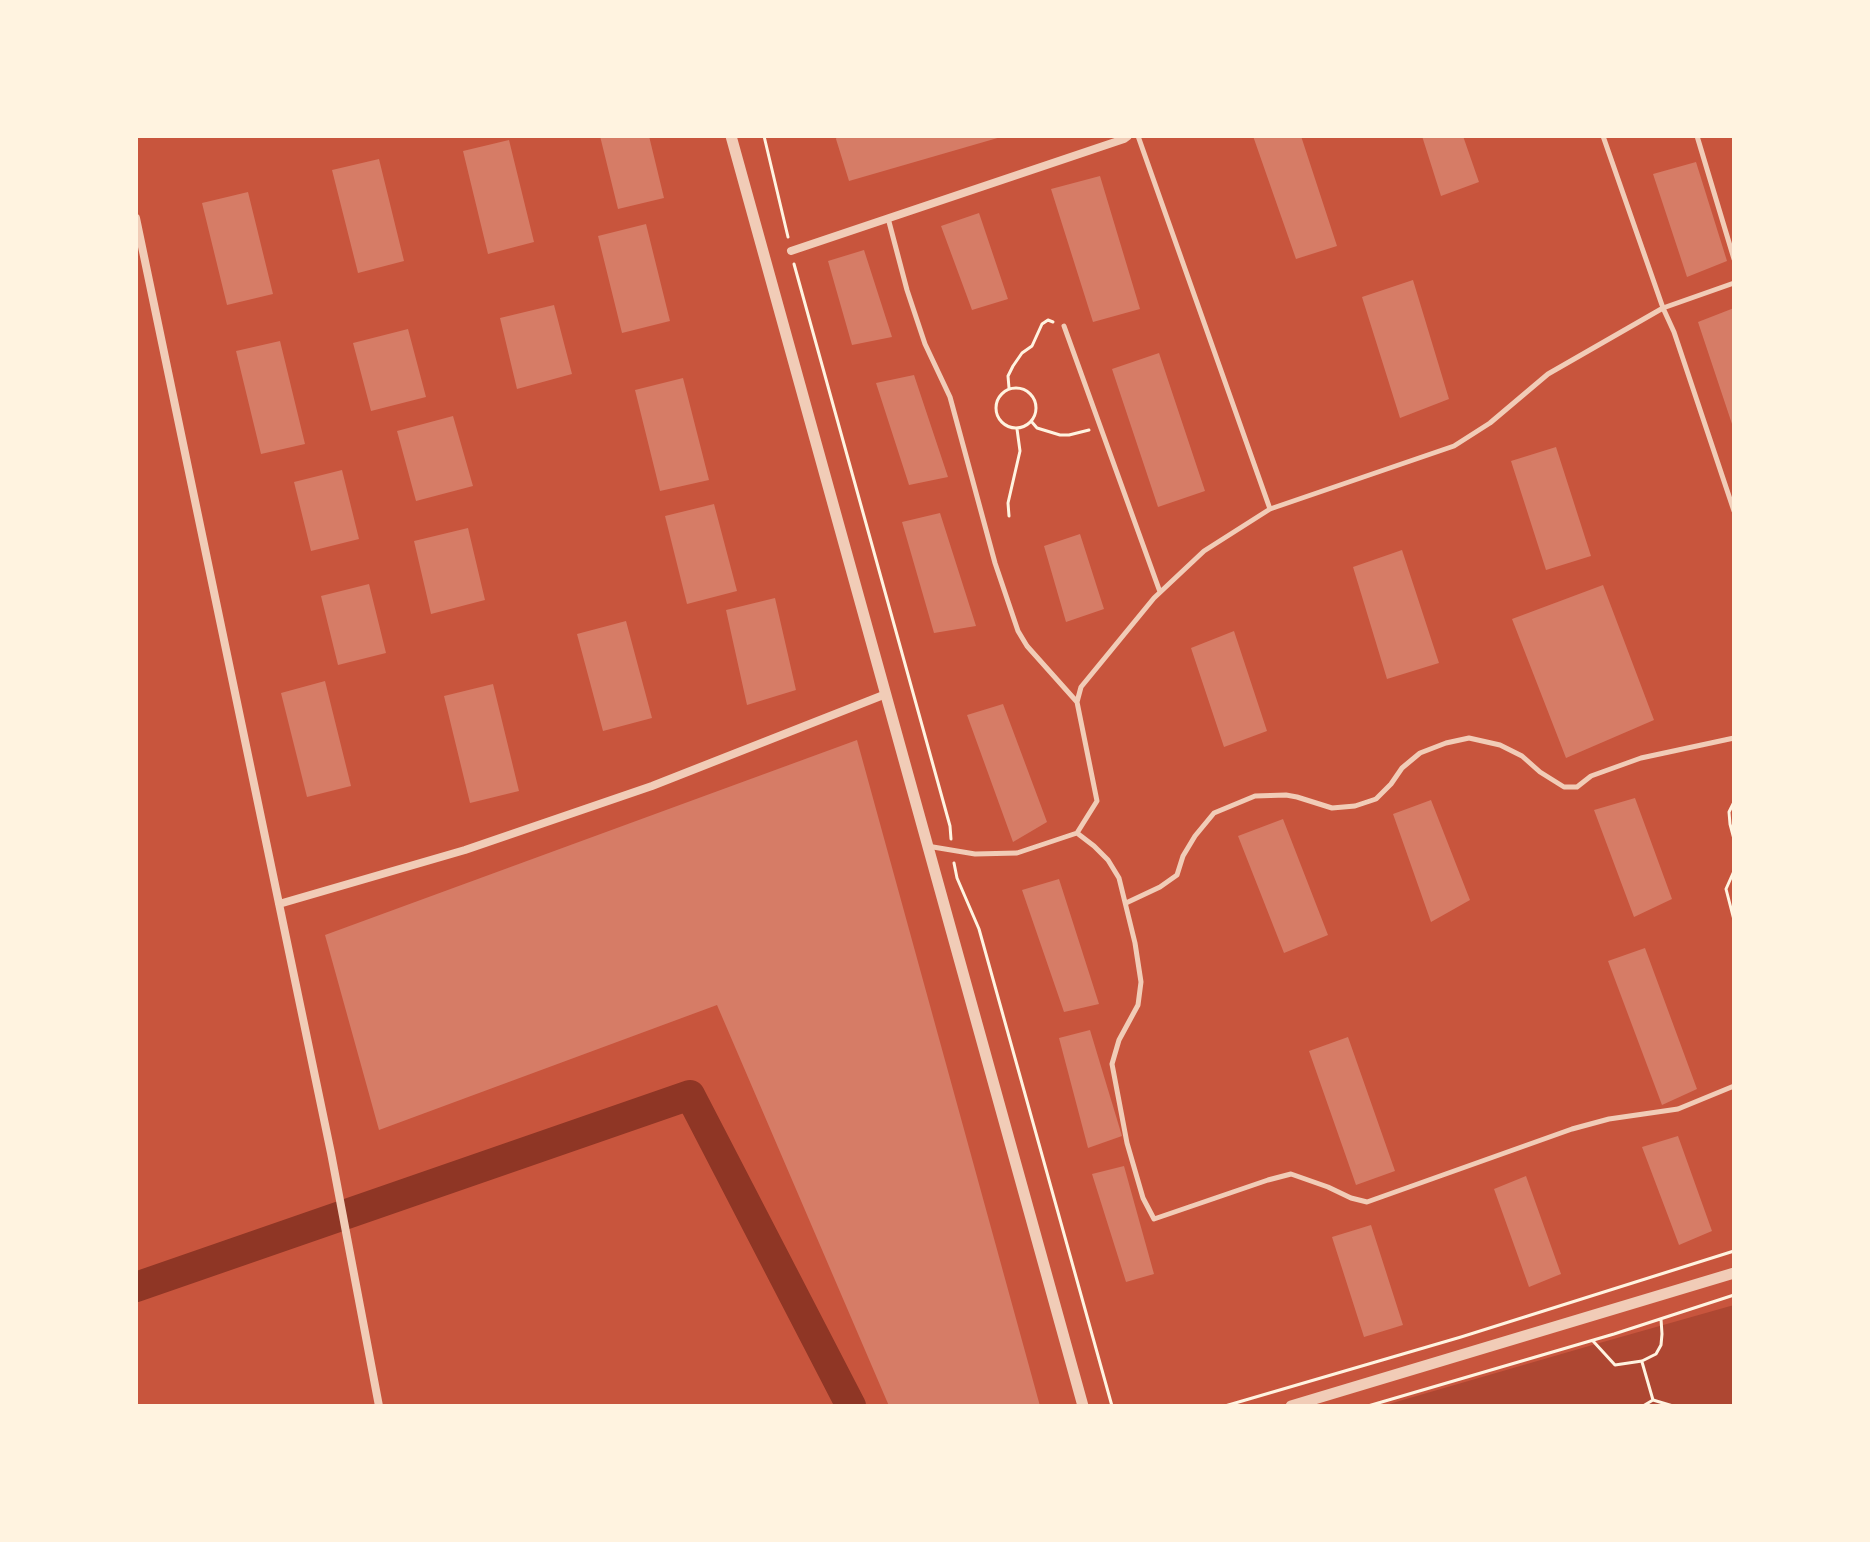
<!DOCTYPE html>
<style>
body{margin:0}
#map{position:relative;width:1870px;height:1542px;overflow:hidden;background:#c8553d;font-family:Barlow,sans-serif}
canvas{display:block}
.frame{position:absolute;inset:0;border:138px solid #fff3e0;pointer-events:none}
</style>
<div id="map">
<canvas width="1870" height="1542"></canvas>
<div class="frame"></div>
</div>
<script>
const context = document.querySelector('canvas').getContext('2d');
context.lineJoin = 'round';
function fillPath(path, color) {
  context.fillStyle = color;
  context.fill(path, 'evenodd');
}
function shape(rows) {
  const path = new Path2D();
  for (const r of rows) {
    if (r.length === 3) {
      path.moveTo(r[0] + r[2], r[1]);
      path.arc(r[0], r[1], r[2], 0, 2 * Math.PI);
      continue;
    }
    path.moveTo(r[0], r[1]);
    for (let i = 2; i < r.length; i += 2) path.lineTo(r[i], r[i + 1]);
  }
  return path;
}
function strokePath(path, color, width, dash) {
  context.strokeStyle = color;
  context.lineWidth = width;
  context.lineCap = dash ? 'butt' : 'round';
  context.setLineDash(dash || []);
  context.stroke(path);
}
const green = shape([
 [1734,1305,1734,1406,1382,1406,1596,1344]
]);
const river = shape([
 [136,1287,690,1095,851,1406]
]);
const building = shape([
 [600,136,649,136,664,198,618,209],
 [837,136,1001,136,1001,137,849,181,836,139],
 [1253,136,1301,136,1337,246,1296,259],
 [1422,136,1463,136,1479,182,1441,196],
 [509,140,534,242,488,254,463,151],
 [379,159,404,261,358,273,332,170],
 [1696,162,1727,261,1687,277,1653,174],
 [1100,176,1140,309,1093,322,1051,189],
 [248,192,273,294,227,305,202,203],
 [979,213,1008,299,972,310,941,226],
 [646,224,670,321,622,333,598,236],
 [864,250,892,337,852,345,828,261],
 [1413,280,1449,399,1400,418,1362,297],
 [554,305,572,374,517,389,500,318],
 [1734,308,1734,427,1733,427,1698,322],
 [408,329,426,397,371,411,353,343],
 [280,341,305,444,261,454,236,351],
 [1159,353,1205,491,1158,507,1112,369],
 [914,375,948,477,909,485,876,383],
 [683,378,709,480,660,491,635,390],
 [453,416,473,486,416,501,397,431],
 [1556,447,1591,556,1546,570,1511,461],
 [342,470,359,539,311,551,294,482],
 [714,504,737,591,687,604,665,516],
 [940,513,976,626,934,633,902,522],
 [468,528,485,600,431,614,414,541],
 [1080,534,1104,609,1066,622,1044,546],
 [1402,550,1439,663,1387,679,1353,567],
 [369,584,386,653,338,665,321,596],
 [1603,585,1654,720,1566,758,1512,619],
 [775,598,796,690,747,705,726,610],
 [626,621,652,718,603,731,577,634],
 [1234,631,1267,731,1224,747,1191,648],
 [325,681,351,786,307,797,281,693],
 [493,684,519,791,470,803,444,696],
 [1003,704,1047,822,1013,842,967,715],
 [857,740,1040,1406,889,1406,717,1005,379,1130,325,935],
 [1635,798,1672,899,1634,917,1594,810],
 [1431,800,1470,900,1431,922,1393,814],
 [1283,819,1328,935,1284,953,1238,836],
 [1059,879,1099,1004,1064,1012,1022,890],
 [1645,948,1697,1089,1662,1105,1608,961],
 [1090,1030,1122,1136,1088,1148,1059,1038],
 [1348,1037,1395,1171,1356,1185,1309,1051],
 [1678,1136,1712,1231,1679,1245,1642,1147],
 [1124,1166,1154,1274,1126,1282,1092,1174],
 [1526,1176,1561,1274,1529,1287,1494,1189],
 [1371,1225,1403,1325,1364,1337,1332,1237]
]);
const path = shape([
 [764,136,788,237],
 [794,264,950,826,951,839],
 [1016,408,20],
 [1009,388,1008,376,1013,366,1022,353,1032,346,1042,324,1048,320,1053,322],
 [1031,421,1037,428,1060,435,1069,435,1089,430],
 [1009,516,1008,503,1020,451,1017,429],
 [1734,802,1729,812,1730,824,1734,839],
 [954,863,957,878,979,929,1112,1406],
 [1734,871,1726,889,1734,920],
 [1593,1341,1615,1365,1642,1361,1656,1354,1661,1345,1662,1334,1661,1319],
 [1642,1362,1653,1400,1673,1406],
 [1225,1406,1461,1337,1734,1251],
 [1368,1406,1614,1334,1734,1295],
 [1643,1406,1653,1400]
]);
const service = shape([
 [1138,136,1270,509],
 [1603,136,1663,308,1674,332,1734,511],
 [1697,136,1734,259],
 [888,218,907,290,925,344,950,397,995,563,1018,631,1027,646,1077,702],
 [1064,326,1160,592],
 [1077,833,1094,846,1108,860,1119,878,1135,943,1141,982,1138,1005,1119,1040,1112,1064,1127,1143,1143,1198,1154,1219,1268,1180,1291,1174,1328,1187,1351,1198,1367,1202,1572,1129,1609,1119,1678,1109,1734,1086],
 [927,846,975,854,1017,853,1077,833,1097,801,1077,702,1081,687,1154,598,1204,551,1270,509,1454,446,1490,423,1548,374,1663,308,1734,283],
 [1126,903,1160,887,1177,875,1183,856,1195,836,1214,813,1255,796,1286,795,1297,797,1332,808,1355,806,1376,799,1391,784,1402,768,1420,753,1446,743,1469,738,1500,745,1522,756,1540,772,1564,787,1577,787,1591,776,1641,758,1734,738]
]);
const minor = shape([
 [136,218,331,1153,379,1406],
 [791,251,1124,139,1128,136],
 [279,904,465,850,652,786,886,694]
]);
const tertiary = shape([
 [731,136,1083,1406],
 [1291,1406,1734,1273]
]);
fillPath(green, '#ae4732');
strokePath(river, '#8f3625', 30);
fillPath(building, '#d67c66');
strokePath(path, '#fff3e0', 3);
strokePath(service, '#f1ccb7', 5);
strokePath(minor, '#f1ccb7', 8);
strokePath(tertiary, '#f1ccb7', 11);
</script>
